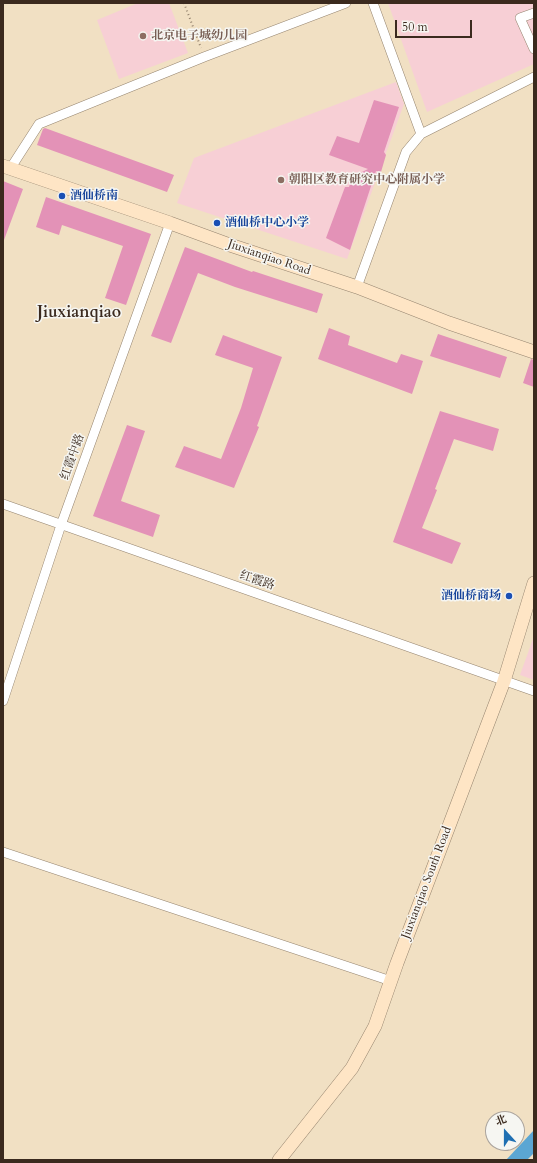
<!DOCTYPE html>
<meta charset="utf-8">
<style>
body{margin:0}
#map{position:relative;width:537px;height:1163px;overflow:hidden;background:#f1e0c3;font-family:Cardo,"Noto Serif SC",serif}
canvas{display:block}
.frame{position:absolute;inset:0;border:4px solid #3b2a1e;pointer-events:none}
.north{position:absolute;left:485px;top:1111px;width:40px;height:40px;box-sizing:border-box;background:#f6f6f2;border:1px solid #aba49d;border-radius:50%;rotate:339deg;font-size:11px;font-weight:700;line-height:16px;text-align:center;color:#3b2a1e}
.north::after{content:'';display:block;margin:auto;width:14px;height:18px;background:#1f6fb2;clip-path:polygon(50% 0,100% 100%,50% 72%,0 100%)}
.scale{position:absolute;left:395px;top:20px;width:77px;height:18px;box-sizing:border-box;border:2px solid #3b2a1e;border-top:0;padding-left:5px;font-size:12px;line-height:14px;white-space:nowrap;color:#3b2a1e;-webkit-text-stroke:3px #f6f6f2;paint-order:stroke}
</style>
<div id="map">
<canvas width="537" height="1163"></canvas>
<div class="frame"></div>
<div class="north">北</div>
<div class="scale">50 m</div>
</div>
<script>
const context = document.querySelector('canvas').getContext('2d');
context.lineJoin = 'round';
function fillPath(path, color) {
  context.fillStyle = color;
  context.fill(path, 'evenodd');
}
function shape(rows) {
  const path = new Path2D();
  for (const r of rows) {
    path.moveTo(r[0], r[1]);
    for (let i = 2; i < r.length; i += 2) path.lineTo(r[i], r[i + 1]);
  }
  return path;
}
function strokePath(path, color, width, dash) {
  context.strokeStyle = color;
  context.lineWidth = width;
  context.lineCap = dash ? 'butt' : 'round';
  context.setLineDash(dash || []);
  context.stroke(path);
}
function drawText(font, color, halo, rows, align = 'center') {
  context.font = font + ' Cardo,"Noto Serif SC",serif';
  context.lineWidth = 3;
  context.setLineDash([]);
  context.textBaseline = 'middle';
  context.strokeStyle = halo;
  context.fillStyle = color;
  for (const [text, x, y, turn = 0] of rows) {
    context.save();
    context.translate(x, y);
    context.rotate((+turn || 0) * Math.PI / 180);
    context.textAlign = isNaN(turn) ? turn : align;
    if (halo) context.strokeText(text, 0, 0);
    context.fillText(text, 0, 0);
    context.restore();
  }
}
const built = shape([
 [138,3,169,3,188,53,119,79,97,20],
 [388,3,534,3,534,64,427,112],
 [396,82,404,104,347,259,177,203,194,158],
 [534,636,534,680,520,675]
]);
const water = shape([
 [534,1130,534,1153,527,1160,506,1160]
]);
const building = shape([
 [374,100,399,107,384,152,386,155,381,172,376,171,350,250,326,238,345,187,349,187,352,177,368,169,329,155,337,136,359,143],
 [45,128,174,175,167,192,37,145,43,129],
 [3,181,23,189,4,240,3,240],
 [46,197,151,234,126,305,105,298,123,246,62,225,59,235,36,227],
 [185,247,252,272,253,271,323,294,317,313,235,287,198,273,171,343,151,336],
 [329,328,350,336,348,345,397,363,401,354,423,361,412,394,318,359],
 [438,334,507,357,500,378,430,356],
 [223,335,282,357,257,426,259,427,234,488,175,467,184,446,221,459,241,408,253,368,215,355],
 [531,359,534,360,534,387,523,383],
 [440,411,499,429,493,451,454,439,435,489,437,490,422,528,461,543,452,564,393,542],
 [127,425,145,431,121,501,160,515,153,537,93,516]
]);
const path = shape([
 [184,3,201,48]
]);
const street = shape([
 [373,3,421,134],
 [534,13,520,18,534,49],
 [10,169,39,124,204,57,346,3],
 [357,287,406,152,421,134,534,77],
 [3,504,534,691],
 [3,701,61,525,170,223],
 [3,852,391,981]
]);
const secondary = shape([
 [3,166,170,223,230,245,357,287,449,323,534,352],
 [279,1160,352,1068,375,1026,397,963,504,681,534,583]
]);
const markers = [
 [143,36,4,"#8d6e63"],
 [281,180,4,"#8d6e63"],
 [62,196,4,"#1a4fb4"],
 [217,223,4,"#1a4fb4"],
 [509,596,4,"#1a4fb4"]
];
const educationNames = [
 ["北京电子城幼儿园",151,36],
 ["朝阳区教育研究中心附属小学",289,180]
];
const transitNames = [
 ["酒仙桥南",70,196],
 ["酒仙桥中心小学",225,223],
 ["酒仙桥商场",501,596,"right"]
];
const streetNames = [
 ["Jiuxianqiao Road",269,258,19],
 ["红霞中路",73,457,-70],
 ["红霞路",257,581,19],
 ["Jiuxianqiao South Road",427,883,-69]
];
const districtNames = [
 ["Jiuxianqiao",79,313]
];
fillPath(built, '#f7cfd5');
fillPath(water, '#5ba6d3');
fillPath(building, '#e392b7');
strokePath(street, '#968570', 10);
strokePath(secondary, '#968570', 14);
strokePath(path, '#968570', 2, [1, 3]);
strokePath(street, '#fff', 9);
strokePath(secondary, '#fee5c5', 13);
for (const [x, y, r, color] of markers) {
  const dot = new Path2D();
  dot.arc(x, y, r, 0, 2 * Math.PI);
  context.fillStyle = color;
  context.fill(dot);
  strokePath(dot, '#f6f6f2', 1.5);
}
drawText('bold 12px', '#785e54', '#f6f6f2', educationNames, 'left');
drawText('bold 12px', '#164399', '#f6f6f2', transitNames, 'left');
drawText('12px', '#3b2a1e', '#f6f6f2', streetNames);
drawText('bold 16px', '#3b2a1e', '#f6f6f2', districtNames);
</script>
